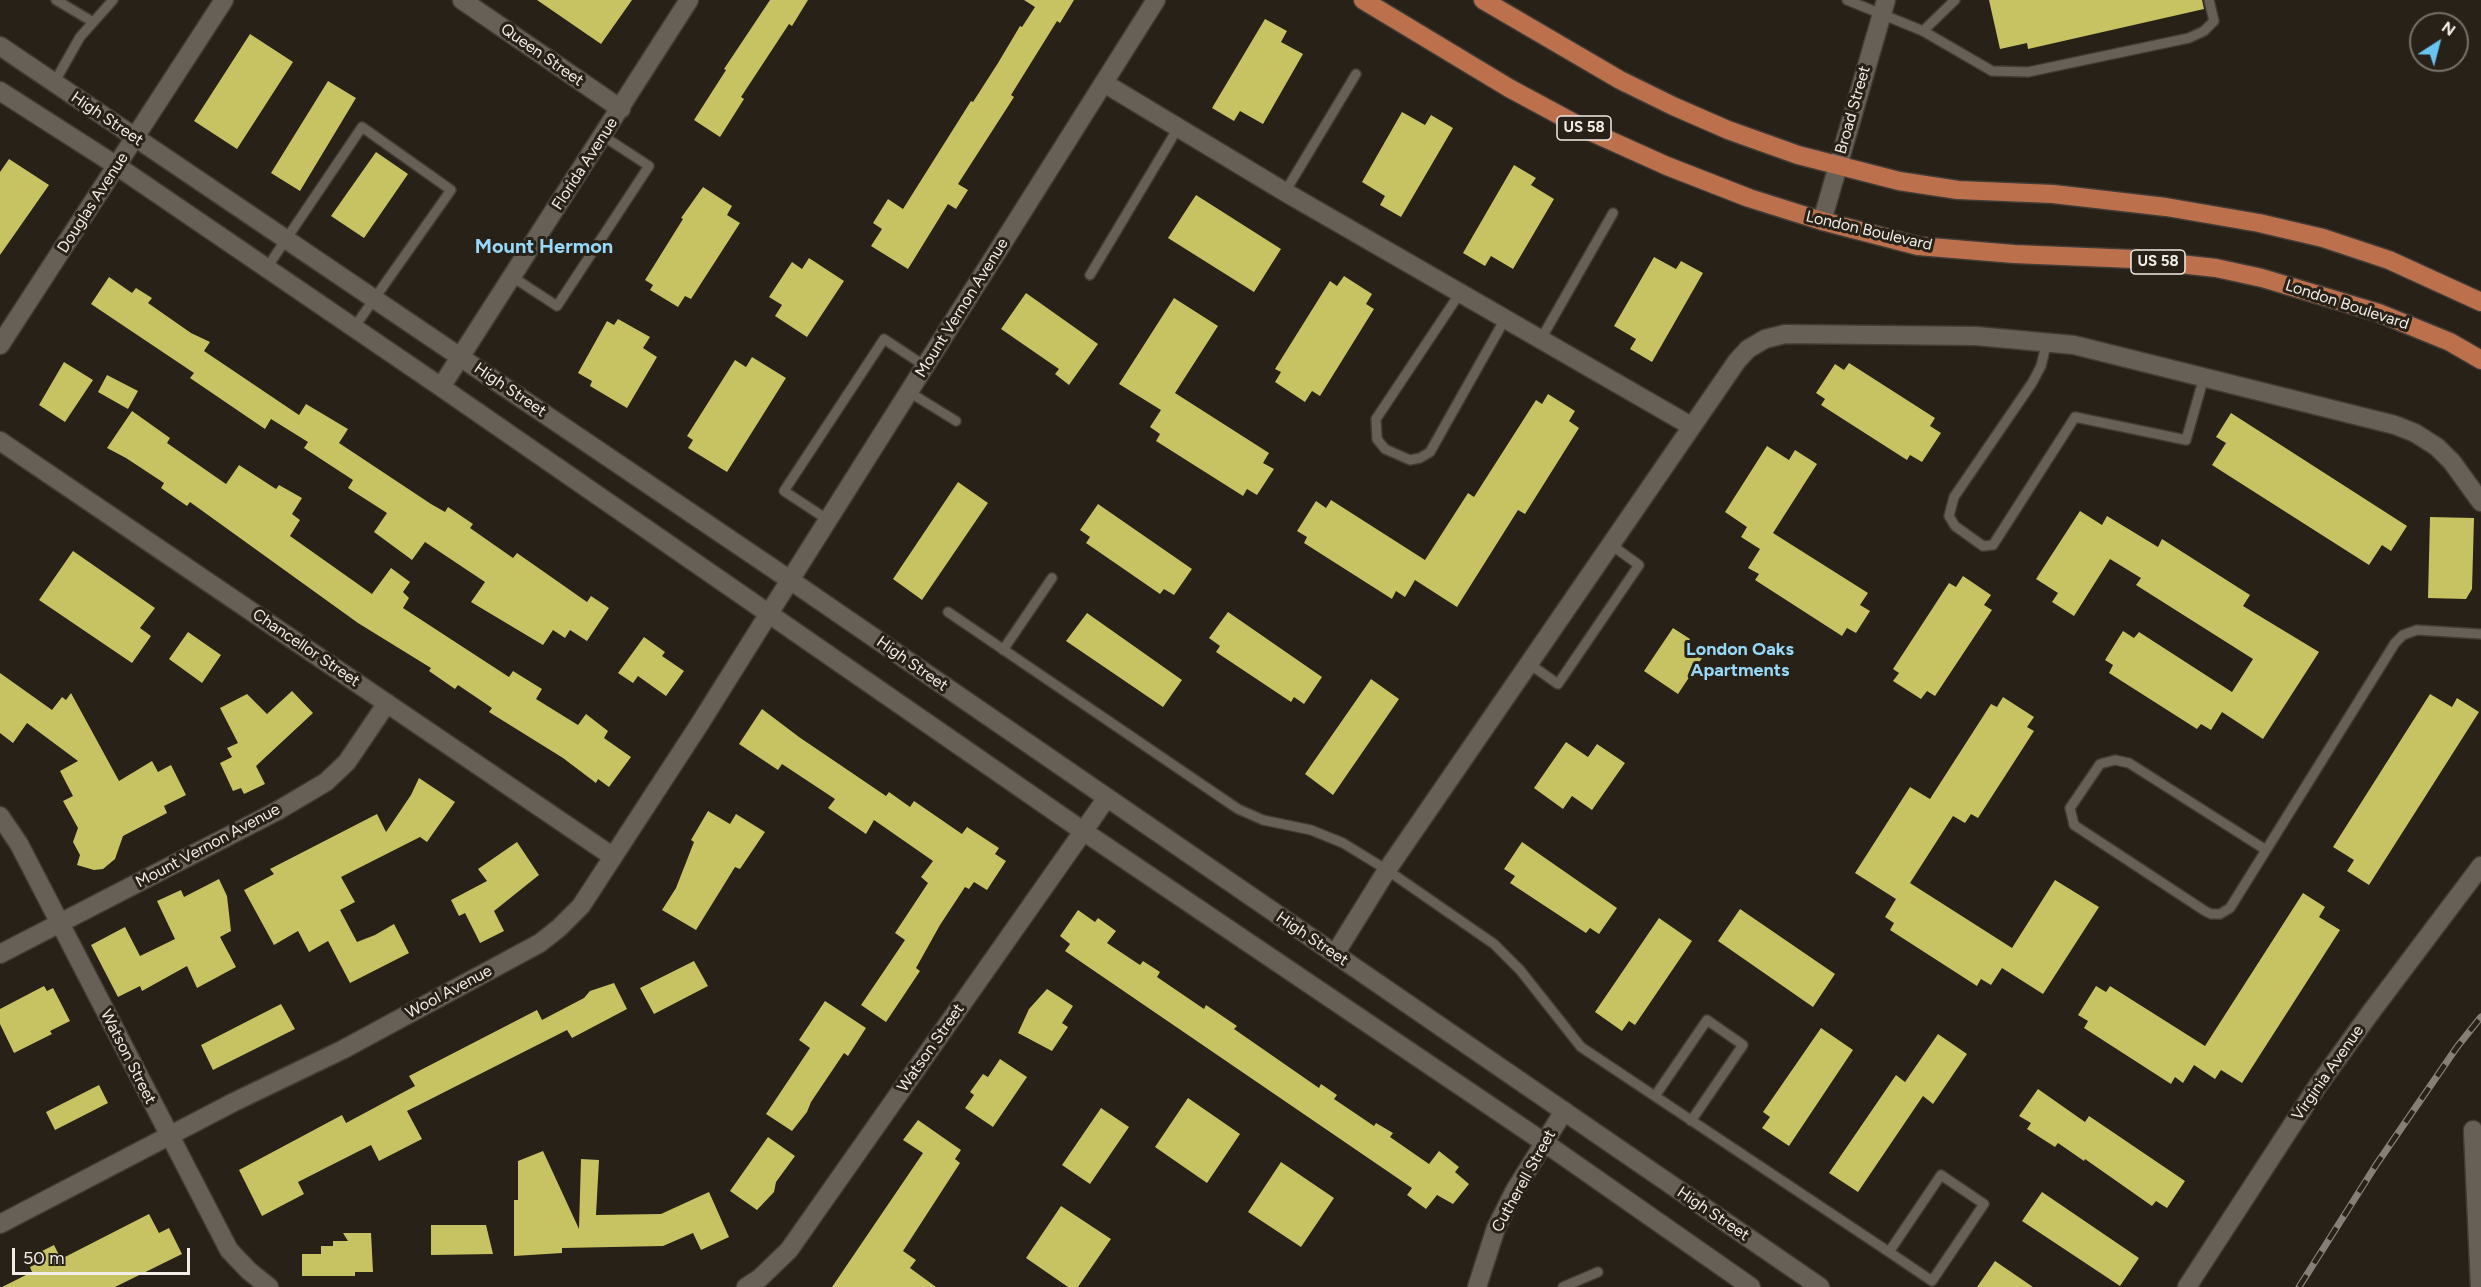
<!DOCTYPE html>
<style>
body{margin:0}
#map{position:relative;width:2481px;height:1287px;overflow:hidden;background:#272118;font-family:Figtree,sans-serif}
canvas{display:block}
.north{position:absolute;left:2409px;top:12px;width:60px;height:60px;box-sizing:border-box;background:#272118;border:2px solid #78726a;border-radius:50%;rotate:36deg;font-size:16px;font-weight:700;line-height:24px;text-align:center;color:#f1ece6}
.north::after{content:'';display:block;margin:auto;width:21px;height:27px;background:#68c4f0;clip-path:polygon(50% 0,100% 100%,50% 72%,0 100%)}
.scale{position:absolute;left:12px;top:1248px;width:178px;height:27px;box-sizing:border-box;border:3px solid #f1ece6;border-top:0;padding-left:8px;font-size:18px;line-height:21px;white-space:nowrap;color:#f1ece6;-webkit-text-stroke:4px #272118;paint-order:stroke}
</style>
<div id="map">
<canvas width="2481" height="1287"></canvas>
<div class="north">N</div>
<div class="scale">50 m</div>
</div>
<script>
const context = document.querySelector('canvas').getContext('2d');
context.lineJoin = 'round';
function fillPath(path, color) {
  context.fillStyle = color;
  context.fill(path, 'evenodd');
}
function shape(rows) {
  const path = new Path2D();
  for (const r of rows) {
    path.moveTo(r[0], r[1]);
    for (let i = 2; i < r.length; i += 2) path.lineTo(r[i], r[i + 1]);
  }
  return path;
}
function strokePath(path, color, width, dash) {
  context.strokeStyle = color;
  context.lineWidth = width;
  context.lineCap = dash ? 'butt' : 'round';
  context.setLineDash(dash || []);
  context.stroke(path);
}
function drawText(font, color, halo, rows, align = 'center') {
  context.font = font + ' Figtree,sans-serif';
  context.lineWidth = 6;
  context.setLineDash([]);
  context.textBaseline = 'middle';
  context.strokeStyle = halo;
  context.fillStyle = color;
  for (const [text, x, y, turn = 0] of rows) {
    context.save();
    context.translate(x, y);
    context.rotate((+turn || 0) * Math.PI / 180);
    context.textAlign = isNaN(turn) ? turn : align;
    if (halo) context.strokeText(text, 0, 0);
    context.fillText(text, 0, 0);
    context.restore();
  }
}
const building = shape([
 [537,0,632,0,601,44],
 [770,0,808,0,792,26,789,24,741,97,744,99,720,137,694,120,726,70,724,69],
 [1024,0,1074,0,1060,23,1057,21,1011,95,1014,97,958,184,968,190,956,209,948,204,908,269,871,246,882,229,873,223,888,199,903,209,971,101,973,102,998,63,1020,26,1022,27,1035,7],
 [1989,0,2202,0,2204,9,2028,49,2027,43,2000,49],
 [1265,19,1287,31,1281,42,1303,54,1263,124,1240,111,1234,121,1212,108],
 [250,34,293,62,237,149,194,121],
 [328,81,356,98,300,191,271,173],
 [1402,112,1425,125,1431,115,1453,128,1401,217,1380,205,1385,196,1362,182],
 [376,152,408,174,364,238,331,216],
 [9,159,49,185,0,255,0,172],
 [1514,165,1536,178,1531,185,1554,199,1513,269,1491,256,1485,266,1463,253],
 [703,187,732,206,727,215,740,223,691,299,685,296,678,307,650,290,653,285,645,280,683,219,681,218],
 [1196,195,1281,249,1254,292,1168,238],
 [1654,257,1676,269,1681,261,1703,273,1652,362,1630,349,1636,339,1614,326],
 [809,258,844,281,807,337,775,316,782,305,769,297,792,262,802,269],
 [1344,276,1372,294,1366,304,1374,309,1320,396,1312,391,1305,402,1275,382,1281,372,1275,369,1330,281,1337,286],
 [109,277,132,293,136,288,152,298,148,303,191,333,210,342,204,351,299,415,306,404,348,429,339,443,431,504,445,512,448,507,473,524,470,528,513,558,517,553,587,602,591,596,609,608,587,641,570,630,565,638,553,630,543,645,471,602,485,582,425,542,412,560,374,532,387,513,348,488,353,480,304,448,308,442,271,419,265,429,190,378,194,373,91,304],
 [1026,293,1098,344,1069,385,1055,374,1059,369,1001,329],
 [1174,298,1218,326,1175,393,1269,453,1263,463,1274,469,1257,495,1247,489,1243,496,1156,441,1160,434,1150,427,1161,410,1119,384],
 [618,319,650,337,643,348,657,357,627,408,590,386,592,381,578,373,607,321,614,325],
 [752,357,786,378,727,472,688,448,693,440,687,436,735,360,746,367],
 [64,362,93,380,65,422,39,405],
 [1849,363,1935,418,1930,426,1941,433,1922,462,1910,455,1907,460,1821,405,1825,399,1816,393,1835,364,1844,370],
 [107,375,138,391,128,409,98,392],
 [1548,394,1575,411,1569,421,1579,428,1525,514,1518,510,1457,607,1415,580,1405,597,1396,591,1392,599,1304,543,1307,537,1297,531,1316,501,1326,508,1331,500,1425,560,1468,493,1474,497,1536,400,1542,404],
 [132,411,170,438,167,443,226,484,239,465,276,489,279,485,302,498,292,514,300,520,290,536,372,594,391,568,410,582,403,592,409,598,403,608,509,677,513,671,542,689,536,699,578,725,586,714,608,731,604,738,631,757,609,787,598,779,596,783,563,758,489,712,492,708,458,685,455,689,429,671,431,668,358,623,190,502,187,506,161,488,164,483,126,458,107,448],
 [2231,413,2407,526,2391,551,2382,545,2369,565,2212,465,2226,443,2216,437],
 [1767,446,1789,460,1795,450,1817,464,1773,533,1868,593,1860,605,1870,611,1856,633,1847,628,1842,636,1755,580,1759,574,1748,568,1760,549,1741,537,1747,527,1725,512],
 [958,482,988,503,922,600,893,579],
 [1098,504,1192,569,1174,595,1164,589,1160,594,1086,543,1090,537,1080,530],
 [2080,511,2102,525,2107,516,2158,547,2162,539,2250,595,2243,606,2319,652,2263,739,2222,712,2211,730,2201,724,2197,729,2109,673,2113,665,2105,660,2123,631,2134,638,2139,632,2232,692,2253,659,2136,585,2141,578,2110,559,2074,616,2052,602,2058,593,2036,579],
 [2430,517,2474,518,2472,589,2466,599,2428,598],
 [73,551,155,608,140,628,151,636,132,663,39,600],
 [1963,576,1991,595,1984,605,1992,610,1935,696,1927,691,1921,699,1893,681,1899,673,1893,669,1949,583,1956,587],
 [1228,612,1322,677,1304,704,1294,697,1291,702,1216,652,1220,646,1209,638],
 [1087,613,1182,680,1163,707,1066,641],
 [1673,628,1690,639,1685,647,1702,658,1678,694,1644,671],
 [188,632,221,655,202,683,169,659],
 [644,637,665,652,662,656,684,671,666,696,638,676,633,683,618,673],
 [0,673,52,710,62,697,66,700,71,693,119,781,152,761,158,772,171,765,186,795,164,806,167,813,123,836,115,859,103,869,94,870,77,865,80,855,73,842,78,828,63,801,73,796,60,771,78,761,27,723,13,743,0,733],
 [1371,679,1399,699,1333,795,1305,774],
 [292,691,313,713,256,766,265,784,244,794,241,788,233,791,220,763,232,757,227,748,238,743,220,708,247,694,267,714],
 [2430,694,2452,707,2457,698,2479,712,2369,885,2347,871,2354,860,2333,847],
 [2003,697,2034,717,2027,727,2034,731,1978,818,1971,814,1965,823,1953,816,1910,883,2012,948,2055,880,2099,907,2043,994,2002,968,1991,985,1981,979,1977,986,1890,930,1894,923,1885,917,1896,899,1855,873,1910,787,1930,799,1991,704,1997,707],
 [762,709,799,737,886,796,889,792,910,807,914,801,962,834,967,827,999,848,995,854,1006,861,987,890,974,882,969,889,965,887,940,925,916,968,920,971,886,1022,861,1005,905,940,895,933,928,883,921,877,933,861,874,820,866,834,828,808,835,799,782,764,778,770,739,744],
 [1566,742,1588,757,1597,744,1625,763,1592,810,1572,796,1563,809,1534,788],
 [419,778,455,802,427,842,420,837,341,877,355,902,340,910,357,942,375,935,394,924,409,953,350,983,328,941,309,952,298,931,274,945,244,890,274,874,270,869,377,814,386,832,411,795],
 [708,811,730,824,736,814,765,832,740,869,735,867,696,930,662,910,676,888,694,842,691,840],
 [517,842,539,875,494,911,504,931,480,943,465,913,459,916,451,900,487,881,478,869],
 [1522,842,1617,908,1599,934,1590,928,1586,933,1510,883,1515,876,1504,869],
 [219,879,227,896,231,931,220,937,236,967,197,988,187,966,142,991,140,986,118,997,91,945,125,927,140,956,175,939,157,901,181,890,184,897],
 [2303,893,2325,907,2319,917,2340,930,2242,1083,2221,1070,2215,1079,2194,1065,2183,1083,2175,1077,2171,1084,2084,1028,2088,1021,2078,1015,2096,986,2106,992,2110,986,2205,1046],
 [1740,909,1835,974,1813,1007,1718,941],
 [1078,910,1095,922,1098,918,1116,931,1107,943,1140,965,1143,961,1160,972,1157,977,1204,1009,1206,1005,1237,1026,1234,1029,1319,1088,1321,1084,1337,1095,1334,1099,1374,1126,1376,1123,1393,1133,1390,1137,1429,1164,1439,1151,1459,1167,1455,1172,1469,1184,1453,1204,1437,1195,1426,1209,1407,1195,1412,1188,1065,951,1070,944,1060,936],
 [1659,918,1692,941,1635,1025,1629,1021,1622,1031,1595,1012],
 [694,961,708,986,654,1014,640,988],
 [614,983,627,1009,572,1038,567,1030,407,1111,422,1139,379,1161,371,1145,298,1182,304,1194,262,1216,239,1170,342,1115,346,1123,415,1086,409,1076,537,1010,542,1020,584,998,590,991],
 [44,986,47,991,53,988,70,1021,50,1031,52,1034,14,1053,0,1024,0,1009],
 [1047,989,1073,1006,1062,1023,1068,1027,1052,1051,1018,1033,1029,1009],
 [825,1001,866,1028,848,1056,844,1053,811,1102,807,1112,792,1131,766,1114,810,1048,799,1040],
 [281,1004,295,1029,213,1070,201,1045],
 [1821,1028,1853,1050,1789,1146,1762,1128,1770,1117,1763,1112],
 [1938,1034,1967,1054,1933,1104,1923,1096,1858,1192,1829,1173,1896,1075,1905,1082],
 [1000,1059,1027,1077,993,1127,965,1108,974,1095,970,1092,983,1074,988,1077],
 [99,1085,108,1103,55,1130,46,1112],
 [2038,1089,2085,1122,2089,1116,2185,1181,2167,1208,2156,1201,2152,1206,2085,1159,2084,1161,2058,1143,2055,1147,2027,1129,2031,1123,2019,1116],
 [1188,1098,1240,1134,1207,1183,1155,1147],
 [1101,1108,1129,1127,1090,1184,1062,1165],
 [918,1120,961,1150,955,1159,960,1163,903,1251,916,1260,910,1268,936,1287,832,1287,923,1153,903,1140],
 [768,1137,795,1156,776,1182,774,1192,757,1210,730,1191],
 [543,1151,579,1229,581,1159,599,1160,596,1215,661,1214,709,1192,729,1237,701,1250,693,1233,663,1246,562,1248,562,1253,514,1256,514,1200,518,1200,518,1161],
 [1281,1162,1334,1198,1301,1247,1248,1212],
 [2042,1192,2139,1258,2120,1286,2022,1221],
 [1061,1206,1111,1239,1078,1287,1068,1287,1026,1258],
 [149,1214,159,1233,169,1228,182,1254,115,1287,2,1287,32,1272,30,1267,42,1261,38,1253,54,1245,61,1259],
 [431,1225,486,1225,493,1254,431,1255],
 [343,1233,371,1233,373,1272,355,1272,355,1276,302,1276,302,1254,321,1254,321,1246,333,1246,333,1241,348,1241],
 [1995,1261,2033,1287,1977,1287]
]);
const lane = shape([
 [56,0,93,22],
 [1847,0,1923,31,1992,71,2028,72,2189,38,2204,31,2214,21,2209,0],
 [1923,31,1955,0],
 [54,83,80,37,113,0],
 [1285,192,1356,74],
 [266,269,362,127,451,190,353,329],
 [1090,275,1178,128],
 [511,276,557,306,649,166,603,136],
 [1460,293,1376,419,1377,439,1385,449,1410,460,1420,458,1430,452,1505,319],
 [1541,339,1613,213],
 [2047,341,2041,366,2032,383,1954,497,1949,516,1955,526,1983,546,1993,545,2075,417,2186,440,2204,377],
 [909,392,956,421],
 [828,520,784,491,884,339,925,366],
 [948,612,1238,809,1263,820,1311,830,1343,843,1387,870,1494,944,1520,970,1581,1047,1889,1252,1932,1281,1984,1204,1941,1175,1889,1252],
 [1003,650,1052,578],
 [1528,663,1558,684,1639,565,1610,544],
 [2266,850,2129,763,2115,760,2100,764,2070,808,2074,825,2205,911,2211,914,2220,914,2230,908,2395,643,2403,635,2417,630,2481,634],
 [1655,1096,1707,1020,1743,1045,1691,1121],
 [1563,1287,1598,1272]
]);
const street = shape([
 [462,0,621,109],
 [1104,83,1285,192,1691,426],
 [1822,221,1886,0],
 [0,345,224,0],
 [441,387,689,0],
 [0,441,612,856],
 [0,816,19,844,229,1250,249,1271,269,1287],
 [0,954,277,811,326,782,347,762,387,703],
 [1335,954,1387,870,1737,361,1748,349,1765,339,1785,334,1976,336,2074,345,2395,425,2415,433,2437,447,2452,462,2481,502],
 [2473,1130,2480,1287],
 [0,1224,234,1102,342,1050,540,943,559,928,581,906,699,725,768,615],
 [746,1287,760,1278,789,1250,1106,799],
 [1477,1287,1496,1228,1515,1190,1564,1111]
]);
const secondary = shape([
 [0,46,790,580,1820,1287],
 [0,91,117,166,441,387,1083,831,1545,1143,1751,1287],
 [768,615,1156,0],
 [2187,1287,2317,1087,2371,1012,2481,866]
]);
const primary = shape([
 [1363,0,1509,88,1587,130,1667,166,1749,198,1822,221,1918,246,2014,254,2134,259,2216,268,2262,278,2379,313,2450,342,2481,360],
 [1483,0,1620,80,1673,106,1728,130,1798,155,1899,181,1958,190,2053,194,2166,207,2259,223,2323,238,2389,260,2481,302]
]);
const rail = shape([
 [2299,1287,2376,1165,2457,1047,2481,1017]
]);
const shields = [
 [1584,128,54],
 [2158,262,54]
];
const shieldNames = [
 ["US 58",1584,128],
 ["US 58",2158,262]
];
const streetNames = [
 ["Queen Street",542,55,35],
 ["Broad Street",1853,110,-74],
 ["High Street",107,119,34],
 ["Florida Avenue",585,164,-57],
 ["Douglas Avenue",93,203,-57],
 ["London Boulevard",1869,231,13],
 ["London Boulevard",2347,305,18],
 ["Mount Vernon Avenue",962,308,-58],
 ["High Street",510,390,34],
 ["Chancellor Street",306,648,34],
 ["High Street",912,664,35],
 ["Mount Vernon Avenue",208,846,-28],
 ["High Street",1312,939,34],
 ["Wool Avenue",449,992,-28],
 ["Watson Street",931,1048,-55],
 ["Watson Street",128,1057,63],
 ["Virginia Avenue",2328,1073,-55],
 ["Cutherell Street",1524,1181,-61],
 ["High Street",1713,1214,34]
];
const neighbourhoodNames = [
 ["London Oaks",1740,650],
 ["Apartments",1740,671]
];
const quarterNames = [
 ["Mount Hermon",544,247]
];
fillPath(building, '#c8c362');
strokePath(lane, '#423c36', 12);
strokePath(street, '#423c36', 21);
strokePath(secondary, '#423c36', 21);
strokePath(primary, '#423c36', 21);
strokePath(lane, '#676056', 9);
strokePath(street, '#676056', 18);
strokePath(secondary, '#676056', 18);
strokePath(primary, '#bc714c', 18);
strokePath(rail, '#857f78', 7);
strokePath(rail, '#272118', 4.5, [14]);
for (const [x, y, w] of shields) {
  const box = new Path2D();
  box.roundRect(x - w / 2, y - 12, w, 24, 4.5);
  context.fillStyle = '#272118';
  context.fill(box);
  strokePath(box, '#f1ece6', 1.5);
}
drawText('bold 15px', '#f1ece6', null, shieldNames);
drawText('16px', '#f1ece6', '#272118', streetNames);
drawText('bold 18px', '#98d8f9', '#272118', neighbourhoodNames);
drawText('bold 20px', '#98d8f9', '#272118', quarterNames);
</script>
